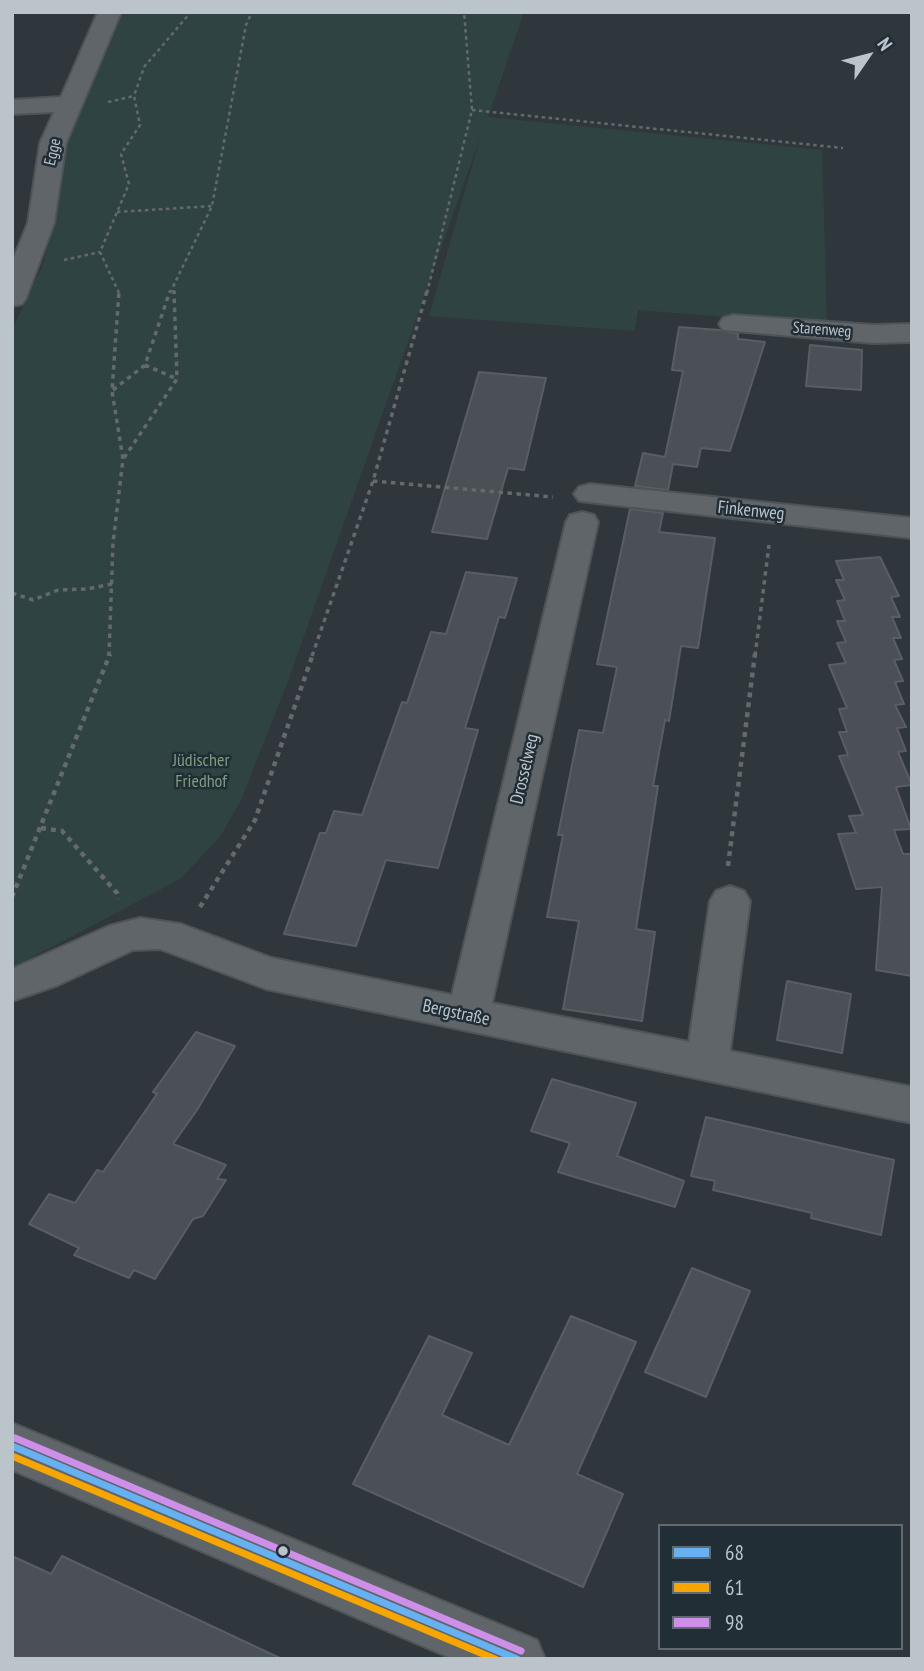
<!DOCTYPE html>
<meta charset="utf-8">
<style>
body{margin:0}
#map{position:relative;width:924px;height:1671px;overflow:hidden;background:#2f373c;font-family:"PT Sans Narrow",sans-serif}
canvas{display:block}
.frame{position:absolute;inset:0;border:14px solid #bbc4cb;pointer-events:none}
.legend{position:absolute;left:658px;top:1524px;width:245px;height:126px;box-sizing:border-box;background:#222e36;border:2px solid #5f6a72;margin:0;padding:9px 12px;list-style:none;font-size:21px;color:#bbc4cb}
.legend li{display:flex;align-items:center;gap:14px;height:35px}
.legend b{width:35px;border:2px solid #5f6a72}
.north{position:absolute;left:833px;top:21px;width:70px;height:70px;-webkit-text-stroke:5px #222e36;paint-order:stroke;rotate:55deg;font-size:19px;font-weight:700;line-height:28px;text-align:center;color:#bbc4cb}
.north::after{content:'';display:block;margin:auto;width:24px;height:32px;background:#bbc4cb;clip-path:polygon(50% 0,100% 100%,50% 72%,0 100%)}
</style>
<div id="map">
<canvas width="924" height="1671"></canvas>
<div class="frame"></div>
<ul class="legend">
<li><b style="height:9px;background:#66b1f2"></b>68</li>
<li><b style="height:9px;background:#f7a600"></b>61</li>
<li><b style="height:9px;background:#ce8fe9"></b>98</li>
</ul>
<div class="north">N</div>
</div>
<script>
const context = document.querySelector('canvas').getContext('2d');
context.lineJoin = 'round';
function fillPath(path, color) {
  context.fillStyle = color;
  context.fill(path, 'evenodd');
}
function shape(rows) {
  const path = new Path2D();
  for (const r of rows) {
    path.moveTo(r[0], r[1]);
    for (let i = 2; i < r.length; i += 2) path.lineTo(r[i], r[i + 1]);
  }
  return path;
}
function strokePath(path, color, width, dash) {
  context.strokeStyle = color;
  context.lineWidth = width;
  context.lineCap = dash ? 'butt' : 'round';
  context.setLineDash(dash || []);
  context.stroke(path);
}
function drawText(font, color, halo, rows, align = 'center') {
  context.font = font + ' "PT Sans Narrow",sans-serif';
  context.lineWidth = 5;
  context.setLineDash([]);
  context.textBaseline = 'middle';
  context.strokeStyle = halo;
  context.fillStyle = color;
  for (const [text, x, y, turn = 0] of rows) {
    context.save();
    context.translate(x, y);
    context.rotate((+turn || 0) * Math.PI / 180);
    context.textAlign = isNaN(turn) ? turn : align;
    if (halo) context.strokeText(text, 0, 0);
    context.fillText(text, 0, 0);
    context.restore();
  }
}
const green = shape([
 [121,12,524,12,488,117,822,150,827,325,638,310,634,331,429,316,481,135,288,681,241,800,220,837,180,879,12,968,12,330,42,267,54,221,67,143,107,40]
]);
const building = shape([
 [679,327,720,330,738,334,738,339,765,342,730,451,701,448,697,467,673,464,668,490,635,486,643,453,665,457,683,371,672,370,679,327],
 [810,345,862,350,861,390,806,386,810,345],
 [479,372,546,378,524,470,508,468,487,539,432,532,479,372],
 [630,509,663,513,659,532,715,538,698,648,681,646,669,721,665,720,653,786,658,786,636,929,655,932,642,1021,563,1009,579,921,547,917,563,835,558,835,579,730,603,733,617,667,597,664,630,509],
 [880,557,899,596,891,597,900,617,892,617,901,638,893,638,902,659,894,660,903,681,895,682,904,704,895,705,906,727,897,728,906,751,898,752,912,785,896,787,911,829,894,830,903,854,912,854,912,976,876,970,882,887,856,889,838,834,856,833,849,816,863,815,839,756,848,755,839,732,847,732,839,709,847,708,829,665,846,663,837,643,846,642,837,621,845,621,837,601,845,600,836,580,844,580,836,561,880,557],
 [466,572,517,578,505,618,499,617,465,728,478,730,438,868,386,860,356,946,284,934,320,833,326,833,334,811,362,815,402,702,407,703,431,632,446,634,466,572],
 [787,981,851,994,842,1053,777,1040,787,981],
 [196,1032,235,1046,197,1110,173,1144,226,1165,217,1179,226,1180,203,1216,193,1219,155,1279,134,1270,129,1278,74,1255,79,1248,29,1224,49,1194,75,1203,97,1170,103,1172,157,1094,153,1092,196,1032],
 [552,1079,636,1103,617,1156,684,1181,675,1207,558,1172,570,1143,531,1131,552,1079],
 [706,1117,894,1160,881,1235,811,1218,812,1213,713,1190,715,1181,691,1176,706,1117],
 [692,1268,750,1291,706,1397,645,1372,692,1268],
 [571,1316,636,1342,577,1474,623,1494,583,1587,353,1484,429,1336,472,1353,442,1415,509,1445,571,1316],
 [12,1556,51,1574,62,1556,282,1659,12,1659,12,1556]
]);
const pathFar2 = shape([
 [108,102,134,96],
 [472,110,843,148],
 [117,212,212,206],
 [64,260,100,252],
 [174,283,174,293],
 [119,293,100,252,129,184,121,154,140,125,134,96,144,67,191,12],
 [170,293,212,206,246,25,252,12],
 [427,293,472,110,464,12]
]);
const pathFar1 = shape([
 [145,365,177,379],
 [113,390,145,365,170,291],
 [124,458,177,379,174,291],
 [373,481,553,497],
 [12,593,33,600,58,590,87,589,112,584],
 [109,656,113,543,123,459,112,391,119,291],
 [312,656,373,481,427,291],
 [755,656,769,545]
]);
const path = shape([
 [41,828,62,831,117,893,119,899],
 [728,866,755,654],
 [12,897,110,654],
 [200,907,255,820,313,654]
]);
const minor = shape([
 [98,12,121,12,66,143,54,223,26,298,22,304,12,306,12,262,28,223,40,143,54,112,12,114,12,100,61,97,98,12],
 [733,315,873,325,912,324,912,342,873,343,723,330,719,324,723,318,733,315],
 [590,484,912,518,912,538,579,501,574,494,579,487,590,484],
 [582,512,594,515,598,522,492,1003,689,1042,710,901,716,891,730,886,744,891,750,901,730,1051,912,1087,912,1123,266,989,160,949,133,950,58,985,12,1001,12,969,109,926,140,918,181,924,272,958,452,995,566,522,570,515,582,512],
 [12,1423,537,1640,545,1659,453,1659,12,1470,12,1423]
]);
const bus1 = shape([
 [12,1446,517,1659]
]);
const bus2 = shape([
 [12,1456,495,1659]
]);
const bus3 = shape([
 [15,1438,521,1651]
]);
const markers = [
 [283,1551,6,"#bbc4cb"]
];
const farStreetnames = [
 ["Egge",53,152,-77],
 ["Starenweg",822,330,4]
];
const streetNames = [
 ["Finkenweg",751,511,6],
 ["Drosselweg",525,769,-77],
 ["Bergstraße",456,1013,12]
];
const parkNames = [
 ["Jüdischer",201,761],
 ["Friedhof",201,782]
];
fillPath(green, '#2f4442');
fillPath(building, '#4a5055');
strokePath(building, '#585e63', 2);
strokePath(minor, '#4d5356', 4);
strokePath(pathFar2, '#63696d', 2.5, [3.5, 3.5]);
strokePath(pathFar1, '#63696d', 3.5, [4.5, 4.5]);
strokePath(path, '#63696d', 4.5, [5, 5]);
fillPath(minor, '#60656a');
strokePath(bus1, '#66b1f2', 7);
strokePath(bus2, '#f7a600', 7);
strokePath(bus3, '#ce8fe9', 7);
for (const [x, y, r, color] of markers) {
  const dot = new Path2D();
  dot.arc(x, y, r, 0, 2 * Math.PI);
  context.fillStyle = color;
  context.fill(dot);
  strokePath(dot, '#222e36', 2.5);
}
drawText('16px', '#bbc4cb', '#222e36', farStreetnames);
drawText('18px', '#bbc4cb', '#222e36', streetNames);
drawText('18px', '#7b9f7d', '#222e36', parkNames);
</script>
